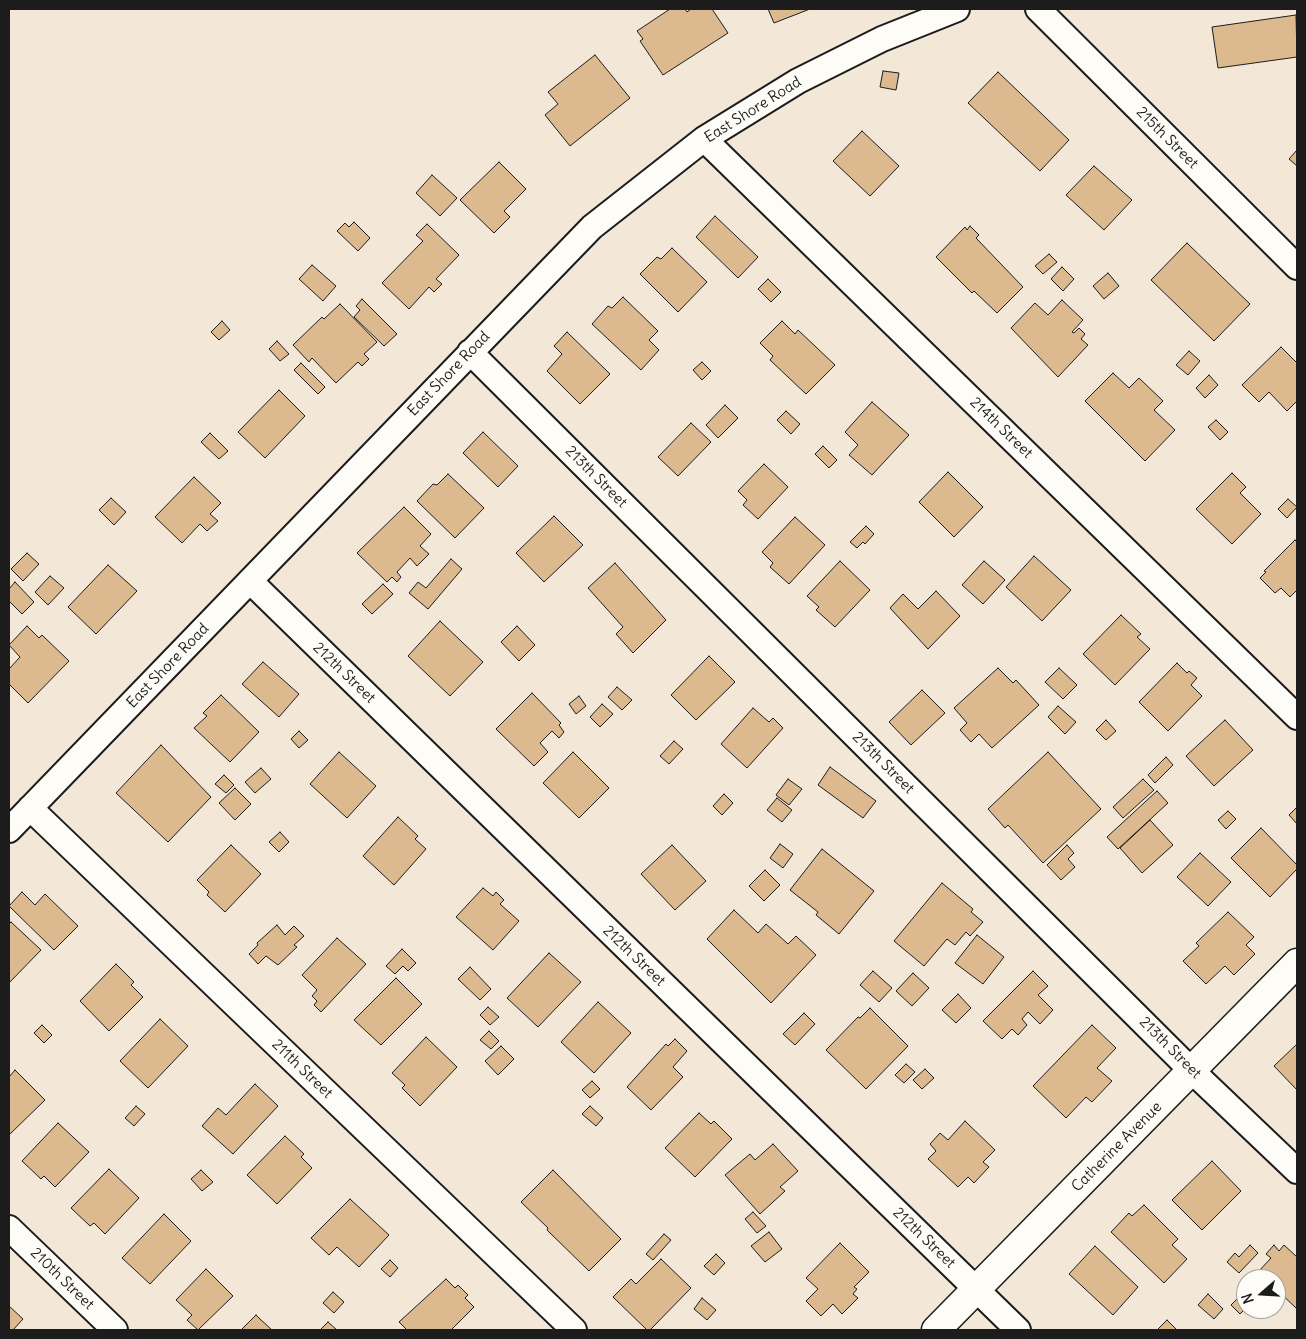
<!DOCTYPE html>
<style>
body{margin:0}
#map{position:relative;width:1306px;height:1339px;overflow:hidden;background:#f3e8d8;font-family:Delius,sans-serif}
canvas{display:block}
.frame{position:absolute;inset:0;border:10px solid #1c1c1c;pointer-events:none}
.north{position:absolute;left:1236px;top:1269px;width:50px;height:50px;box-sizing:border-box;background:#fdfcf7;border:1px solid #a3a29f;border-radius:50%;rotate:251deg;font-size:14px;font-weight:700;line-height:20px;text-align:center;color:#1c1c1c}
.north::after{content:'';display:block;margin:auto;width:18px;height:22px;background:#1c1c1c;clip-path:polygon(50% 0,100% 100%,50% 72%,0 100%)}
</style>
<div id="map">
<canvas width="1306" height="1339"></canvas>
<div class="frame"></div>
<div class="north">N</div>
</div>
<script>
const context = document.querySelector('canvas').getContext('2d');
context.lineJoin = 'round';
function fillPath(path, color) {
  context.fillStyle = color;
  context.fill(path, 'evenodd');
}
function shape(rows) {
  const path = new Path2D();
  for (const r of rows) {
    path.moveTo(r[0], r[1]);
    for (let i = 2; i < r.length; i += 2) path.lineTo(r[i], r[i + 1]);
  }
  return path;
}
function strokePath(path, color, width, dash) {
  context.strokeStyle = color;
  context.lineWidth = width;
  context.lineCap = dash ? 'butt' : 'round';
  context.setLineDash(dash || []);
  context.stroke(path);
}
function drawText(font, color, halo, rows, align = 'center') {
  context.font = font + ' Delius,sans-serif';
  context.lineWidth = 4.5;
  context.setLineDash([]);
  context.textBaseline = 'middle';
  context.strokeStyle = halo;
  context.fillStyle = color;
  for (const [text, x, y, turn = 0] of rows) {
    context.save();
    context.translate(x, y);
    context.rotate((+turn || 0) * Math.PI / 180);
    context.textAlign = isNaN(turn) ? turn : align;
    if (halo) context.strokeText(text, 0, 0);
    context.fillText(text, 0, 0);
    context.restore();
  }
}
const building = shape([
 [670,9,685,9,687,12,691,9,712,9,728,33,663,75,640,41,643,39,637,31,670,9],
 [768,9,810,9,774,23,768,9],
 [1296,15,1297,57,1218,68,1212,27,1296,15],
 [595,55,630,98,570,146,545,115,558,104,548,92,595,55],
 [883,71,899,73,896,90,880,87,883,71],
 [998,72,1069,140,1040,171,968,103,998,72],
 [862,131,899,166,870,196,833,161,862,131],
 [1297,150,1297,166,1289,159,1297,150],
 [499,162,526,189,504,211,510,217,494,233,460,200,499,162],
 [1094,166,1132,200,1104,230,1066,195,1094,166],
 [432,175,457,198,440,216,416,193,432,175],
 [715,216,758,257,738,278,696,237,715,216],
 [354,222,370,238,358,251,337,231,345,223,349,227,354,222],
 [427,224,459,255,436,279,442,284,434,292,429,287,409,309,382,283,423,241,416,235,427,224],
 [970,226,979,235,976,238,1023,287,997,313,974,291,972,293,936,257,965,227,967,230,970,226],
 [1187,243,1250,304,1214,341,1151,280,1187,243],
 [672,248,707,282,678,312,640,274,657,257,661,259,672,248],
 [1049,254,1057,262,1043,274,1035,266,1049,254],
 [312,265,336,286,323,301,299,279,312,265],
 [1062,267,1074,279,1063,291,1051,279,1062,267],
 [1108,273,1119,286,1104,299,1093,286,1108,273],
 [768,279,781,292,771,302,758,289,768,279],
 [623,297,658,331,649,340,659,350,641,370,592,324,608,306,612,308,623,297],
 [362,299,397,334,384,346,354,317,360,310,356,306,362,299],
 [1062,300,1083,320,1072,332,1074,333,1079,328,1085,334,1081,339,1088,345,1058,377,1011,328,1035,303,1048,315,1062,300],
 [340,304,377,342,364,354,369,359,362,366,358,362,336,383,312,358,309,362,293,345,322,317,324,319,340,304],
 [222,321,230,330,219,340,211,332,222,321],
 [782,321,795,334,798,330,835,365,806,394,770,360,773,356,760,343,782,321],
 [567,332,610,374,580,404,547,371,562,354,554,346,567,332],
 [277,341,289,354,280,361,269,349,277,341],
 [1281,347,1297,363,1297,401,1287,411,1269,392,1259,402,1242,385,1281,347],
 [1189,351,1200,361,1188,375,1176,365,1189,351],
 [702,362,711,371,702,380,693,370,702,362],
 [301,363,325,387,318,394,294,370,301,363],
 [1113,373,1129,388,1139,378,1163,401,1154,410,1175,430,1145,461,1085,401,1113,373],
 [1209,375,1218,385,1205,398,1196,388,1209,375],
 [279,390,305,416,265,458,238,432,279,390],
 [872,402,909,435,872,475,849,455,858,445,845,432,872,402],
 [725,405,738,418,718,438,706,425,725,405],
 [786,411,800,424,791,434,777,420,786,411],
 [1216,420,1228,432,1220,440,1208,427,1216,420],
 [691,423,711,442,678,476,658,457,691,423],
 [483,432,518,466,498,487,463,453,483,432],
 [210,433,228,451,219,459,201,442,210,433],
 [823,446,837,460,829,468,815,454,823,446],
 [764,464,788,487,758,519,743,505,747,500,738,491,764,464],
 [948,472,983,507,954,537,919,502,948,472],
 [1232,473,1246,487,1240,493,1261,514,1232,544,1196,509,1232,473],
 [448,474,484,508,455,538,417,501,433,484,437,485,448,474],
 [194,477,221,503,210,514,218,521,207,531,200,524,182,543,155,517,194,477],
 [111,498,126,512,114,525,99,510,111,498],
 [1288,499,1297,507,1287,518,1278,509,1288,499],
 [404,507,431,534,420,546,429,554,417,566,410,558,397,572,401,577,397,582,392,577,387,582,357,553,404,507],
 [554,516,583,545,544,582,516,553,554,516],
 [795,517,825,545,789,584,770,567,773,563,762,552,795,517],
 [866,526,874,534,865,544,863,542,857,548,850,542,866,526],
 [1295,540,1297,542,1297,590,1290,597,1281,588,1275,593,1260,578,1266,572,1264,571,1295,540],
 [27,553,39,564,23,581,11,569,27,553],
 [1034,556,1071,590,1042,621,1006,587,1034,556],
 [451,559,462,569,428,609,409,593,418,582,426,588,451,559],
 [840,561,870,590,835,627,816,610,819,607,807,596,840,561],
 [984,561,1005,580,983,604,962,585,984,561],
 [615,563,666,620,633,653,616,634,623,627,588,588,615,563],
 [108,565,137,591,96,634,68,607,108,565],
 [50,576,64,588,48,605,35,592,50,576],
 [15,582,34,602,22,614,9,601,9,589,15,582],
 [383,584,393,594,372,614,362,604,383,584],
 [936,591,960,616,928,649,890,608,903,594,918,609,936,591],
 [1121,615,1141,634,1137,637,1150,649,1115,685,1083,654,1121,615],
 [440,621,483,662,450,696,408,656,440,621],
 [27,626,39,638,42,635,69,661,28,703,9,684,9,669,20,657,9,645,27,626],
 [517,626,535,645,519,661,501,642,517,626],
 [709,656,735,682,696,720,671,695,709,656],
 [263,662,299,694,279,717,242,684,263,662],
 [1177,663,1187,673,1189,671,1197,678,1191,685,1202,696,1168,731,1139,702,1177,663],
 [998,668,1013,683,1016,680,1039,705,992,748,979,734,971,742,960,730,967,723,954,708,998,668],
 [1059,668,1077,685,1063,699,1045,682,1059,668],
 [617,687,632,700,622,710,608,697,617,687],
 [922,690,945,713,911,745,889,722,922,690],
 [532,693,561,723,559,725,564,732,559,738,552,731,540,743,548,752,534,766,496,729,532,693],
 [221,695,259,732,230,762,194,728,207,716,203,713,221,695],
 [579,696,586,706,576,714,569,704,579,696],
 [602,704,613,714,600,727,590,717,602,704],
 [1058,706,1076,722,1065,734,1048,717,1058,706],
 [753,708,769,722,773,718,783,728,747,768,721,744,753,708],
 [1106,720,1116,731,1106,740,1096,730,1106,720],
 [1225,720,1253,750,1214,786,1186,756,1225,720],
 [299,731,308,740,299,748,291,739,299,731],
 [674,741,683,749,669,764,660,756,674,741],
 [161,745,211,797,168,842,116,793,161,745],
 [339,752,376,786,347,818,310,784,339,752],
 [573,752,609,788,579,818,543,783,573,752],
 [1048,752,1101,809,1043,863,1008,825,1005,828,988,809,1048,752],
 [1166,757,1173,765,1155,783,1148,775,1166,757],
 [830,767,876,801,863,818,818,785,830,767],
 [261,768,271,779,255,793,245,782,261,768],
 [224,775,234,785,226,793,215,784,224,775],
 [788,779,802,789,789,805,776,795,788,779],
 [1143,779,1154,790,1123,818,1113,807,1143,779],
 [235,788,251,804,235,820,219,803,235,788],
 [1157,791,1168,803,1118,849,1107,837,1157,791],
 [724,794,733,803,722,815,713,806,724,794],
 [777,798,792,810,782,822,767,810,777,798],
 [1297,807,1297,824,1289,815,1297,807],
 [1228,811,1236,819,1226,829,1218,820,1228,811],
 [398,817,418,836,415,839,426,849,394,885,363,856,398,817],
 [1150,820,1173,845,1142,873,1120,848,1150,820],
 [1261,828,1297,865,1297,869,1270,897,1231,858,1261,828],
 [280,832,289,842,279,852,269,842,280,832],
 [780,844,793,854,783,868,770,858,780,844],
 [231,845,261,874,225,912,207,895,209,892,197,880,231,845],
 [672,845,706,881,675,910,641,874,672,845],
 [1067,845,1074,853,1068,859,1075,867,1061,880,1047,865,1067,845],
 [822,849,874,891,839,934,816,915,818,912,790,890,822,849],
 [1200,853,1231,882,1208,906,1177,877,1200,853],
 [765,870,780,885,764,901,749,886,765,870],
 [942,883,973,909,971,912,983,922,970,936,966,932,955,945,947,939,924,966,894,941,942,883],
 [483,888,493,896,496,892,504,900,500,904,519,921,493,950,456,917,483,888],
 [22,892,35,905,45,894,78,926,54,950,9,906,22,892],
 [734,910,758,933,766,924,788,944,796,936,816,955,771,1003,707,939,734,910],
 [1228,912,1254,937,1246,945,1255,954,1234,975,1225,966,1206,984,1183,961,1199,946,1196,943,1228,912],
 [11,922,41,950,9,983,9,924,11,922],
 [277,925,285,935,294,926,304,936,294,945,297,947,278,965,266,956,258,964,249,954,258,945,257,943,277,925],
 [977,935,1004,957,983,984,955,963,977,935],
 [337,938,366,964,321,1012,314,1005,317,1001,312,996,317,990,302,975,337,938],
 [402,949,416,963,408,971,403,966,395,974,386,966,402,949],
 [549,953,581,982,538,1027,507,998,549,953],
 [116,964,134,982,131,985,143,997,109,1031,80,1001,116,964],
 [470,967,491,989,480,1000,458,979,470,967],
 [873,971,892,988,879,1002,860,985,873,971],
 [1033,971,1048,986,1038,995,1053,1010,1040,1024,1028,1012,1022,1019,1027,1025,1018,1035,1012,1029,1002,1039,983,1021,1033,971],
 [913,973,929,988,912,1006,896,991,913,973],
 [396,978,422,1004,381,1045,354,1020,396,978],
 [958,994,971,1008,956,1023,942,1010,958,994],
 [598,1002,631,1033,594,1073,561,1042,598,1002],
 [488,1007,499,1017,490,1025,480,1015,488,1007],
 [870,1008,908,1046,866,1089,826,1050,858,1017,860,1018,870,1008],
 [804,1013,815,1024,795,1045,783,1034,804,1013],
 [160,1019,188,1046,148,1088,120,1061,160,1019],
 [42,1025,52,1035,44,1043,34,1033,42,1025],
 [1092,1025,1116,1048,1097,1068,1112,1081,1092,1102,1086,1097,1066,1118,1033,1086,1092,1025],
 [489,1031,499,1041,491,1049,480,1040,489,1031],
 [426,1037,457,1067,420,1106,402,1088,405,1085,392,1073,426,1037],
 [675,1039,687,1051,673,1067,683,1077,651,1110,627,1087,666,1044,668,1046,675,1039],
 [1297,1044,1297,1090,1274,1066,1297,1044],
 [501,1046,514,1059,498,1075,485,1061,501,1046],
 [906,1064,915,1072,904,1083,895,1075,906,1064],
 [925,1069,934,1078,922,1089,913,1080,925,1069],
 [15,1070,45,1100,9,1135,9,1077,15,1070],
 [592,1081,600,1089,590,1098,582,1090,592,1081],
 [255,1084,278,1106,233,1154,202,1126,218,1108,226,1115,255,1084],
 [136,1106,145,1114,134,1126,125,1118,136,1106],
 [590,1106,603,1118,596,1126,582,1114,590,1106],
 [699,1113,711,1124,714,1121,732,1139,695,1177,665,1148,699,1113],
 [965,1121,995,1150,983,1162,989,1167,974,1183,968,1177,958,1187,928,1159,936,1151,930,1144,940,1133,948,1140,965,1121],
 [58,1123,89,1152,55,1187,44,1176,41,1179,22,1161,58,1123],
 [285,1136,304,1154,301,1157,312,1168,277,1204,247,1175,285,1136],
 [773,1144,798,1171,780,1187,785,1191,760,1214,725,1175,750,1154,755,1160,773,1144],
 [1212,1161,1241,1191,1202,1230,1172,1200,1212,1161],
 [109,1169,139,1198,105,1234,94,1223,90,1226,71,1208,109,1169],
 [201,1170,213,1182,202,1191,191,1179,201,1170],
 [553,1170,621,1239,589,1271,547,1230,548,1228,521,1202,553,1170],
 [350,1199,389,1235,359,1267,337,1247,329,1255,311,1238,350,1199],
 [1144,1205,1178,1239,1172,1245,1187,1259,1164,1283,1111,1232,1129,1213,1132,1216,1144,1205],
 [753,1212,766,1226,757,1233,745,1219,753,1212],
 [164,1214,191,1241,150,1284,122,1258,164,1214],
 [769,1232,782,1249,765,1262,751,1246,769,1232],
 [664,1234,671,1240,653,1260,646,1254,664,1234],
 [840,1243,869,1272,854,1287,857,1289,853,1294,858,1298,842,1314,833,1304,821,1316,806,1301,818,1289,806,1278,840,1243],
 [1250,1245,1258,1253,1239,1273,1227,1262,1235,1253,1239,1257,1250,1245],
 [1274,1245,1279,1251,1284,1245,1297,1257,1297,1309,1276,1289,1276,1279,1265,1279,1258,1272,1271,1258,1266,1254,1274,1245],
 [1095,1246,1138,1287,1113,1315,1069,1274,1095,1246],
 [716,1254,725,1263,714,1275,704,1266,716,1254],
 [661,1259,691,1288,650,1330,647,1330,613,1297,631,1279,636,1284,661,1259],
 [390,1260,398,1268,390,1277,381,1269,390,1260],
 [206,1269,233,1296,198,1330,187,1320,192,1315,176,1300,206,1269],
 [446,1279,455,1288,458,1285,468,1295,465,1298,474,1307,451,1330,407,1330,399,1322,446,1279],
 [1246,1290,1246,1308,1240,1314,1231,1305,1246,1290],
 [333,1292,344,1302,334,1313,323,1303,333,1292],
 [1208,1294,1223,1309,1214,1319,1198,1305,1208,1294],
 [702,1298,716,1310,707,1320,694,1309,702,1298],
 [9,1306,23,1319,13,1330,9,1330,9,1306],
 [256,1315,260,1319,272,1330,241,1330,256,1315],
 [1167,1320,1177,1330,1157,1330,1167,1320],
 [328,1322,337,1330,320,1330,328,1322]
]);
const street = shape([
 [1038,9,1297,267],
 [704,139,1297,717],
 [470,352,1192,1071,1297,1171],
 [250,581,1018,1330],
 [30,808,574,1330],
 [9,830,592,227,704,139,798,81,882,39,957,9],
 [9,1228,115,1330]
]);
const secondary = shape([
 [936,1330,1297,963]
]);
const streetNames = [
 ["East Shore Road",753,110,-32],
 ["215th Street",1167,138,45],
 ["East Shore Road",449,374,-46],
 ["214th Street",1001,428,44],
 ["213th Street",596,477,45],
 ["East Shore Road",168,666,-46],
 ["212th Street",344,673,44],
 ["213th Street",883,763,45],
 ["212th Street",634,956,44],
 ["213th Street",1170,1048,45],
 ["211th Street",302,1069,44],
 ["Catherine Avenue",1117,1147,-45],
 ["212th Street",924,1238,44],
 ["210th Street",62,1279,44]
];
fillPath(building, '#dcb98e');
strokePath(building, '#1c1c1c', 1);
strokePath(street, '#1c1c1c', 28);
strokePath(secondary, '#1c1c1c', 31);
strokePath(street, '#fdfcf7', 24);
strokePath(secondary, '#fdfcf7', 28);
drawText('15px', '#1c1c1c', '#fdfcf7', streetNames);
</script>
